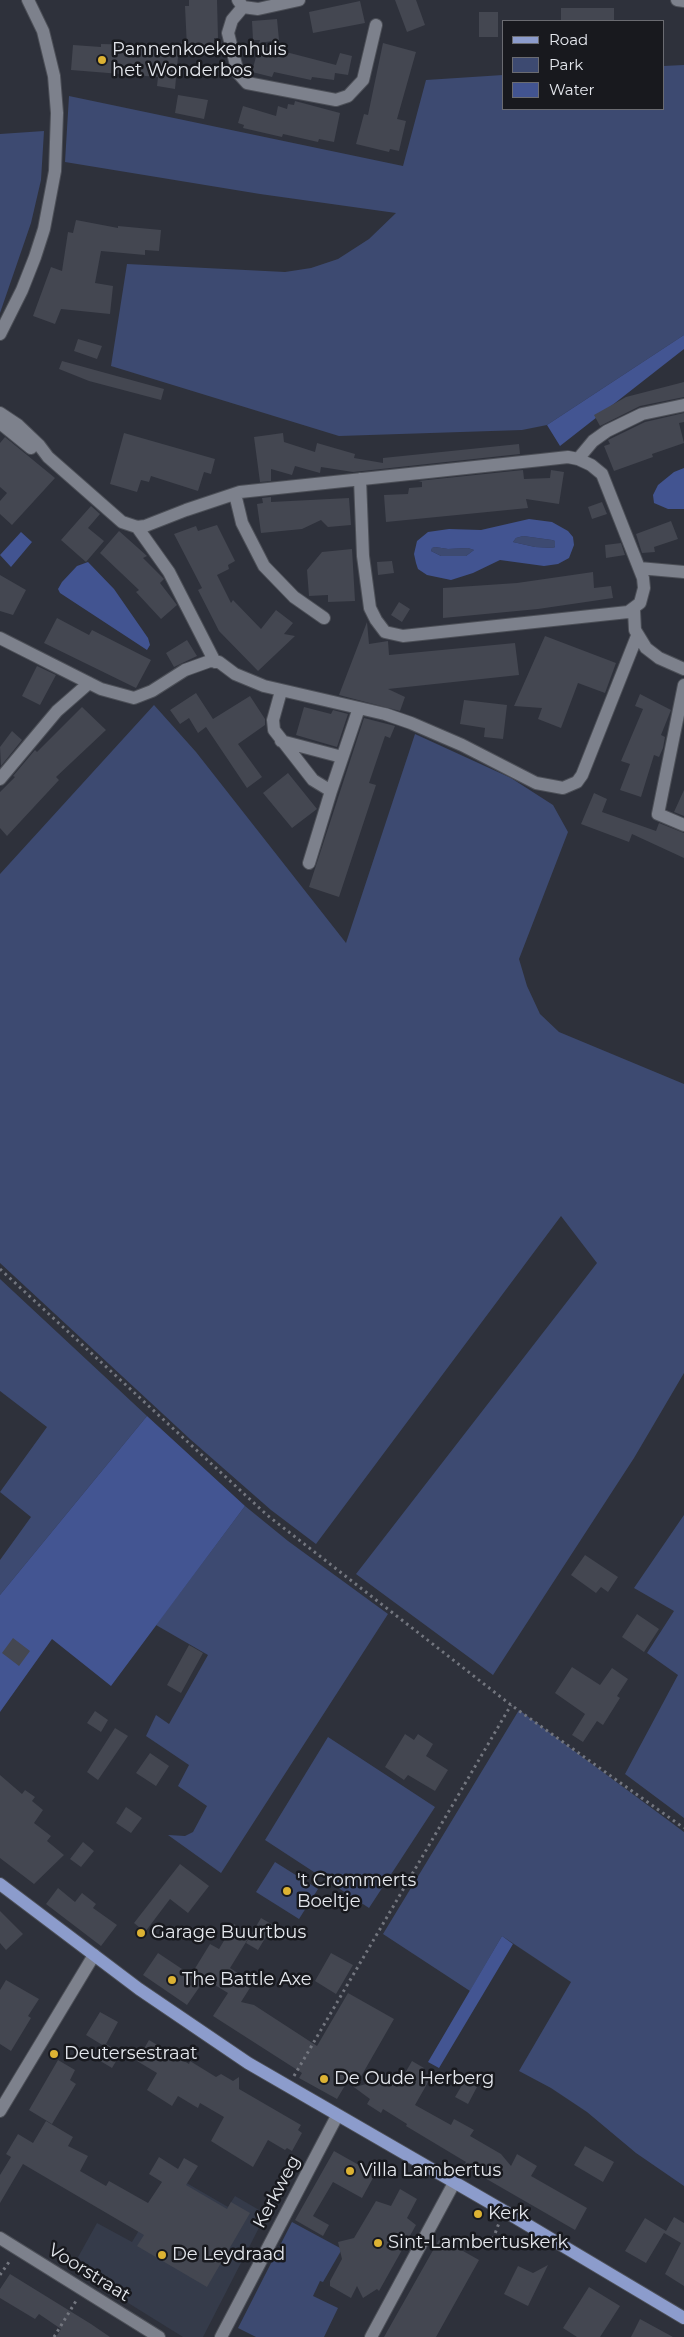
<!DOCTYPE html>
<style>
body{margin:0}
#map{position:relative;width:684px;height:2337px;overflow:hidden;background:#2e313b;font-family:Montserrat,sans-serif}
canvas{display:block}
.legend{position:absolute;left:502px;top:20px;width:162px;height:90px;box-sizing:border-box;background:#18191e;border:1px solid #6a6b71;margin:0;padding:6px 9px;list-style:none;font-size:15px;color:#e4e7ed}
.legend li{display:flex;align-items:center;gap:10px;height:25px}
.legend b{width:25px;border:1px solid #6a6b71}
</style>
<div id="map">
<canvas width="684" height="2337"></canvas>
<ul class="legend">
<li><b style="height:6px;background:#8c9ccc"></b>Road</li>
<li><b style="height:14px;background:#3d4a71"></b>Park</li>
<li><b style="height:14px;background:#425491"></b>Water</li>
</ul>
</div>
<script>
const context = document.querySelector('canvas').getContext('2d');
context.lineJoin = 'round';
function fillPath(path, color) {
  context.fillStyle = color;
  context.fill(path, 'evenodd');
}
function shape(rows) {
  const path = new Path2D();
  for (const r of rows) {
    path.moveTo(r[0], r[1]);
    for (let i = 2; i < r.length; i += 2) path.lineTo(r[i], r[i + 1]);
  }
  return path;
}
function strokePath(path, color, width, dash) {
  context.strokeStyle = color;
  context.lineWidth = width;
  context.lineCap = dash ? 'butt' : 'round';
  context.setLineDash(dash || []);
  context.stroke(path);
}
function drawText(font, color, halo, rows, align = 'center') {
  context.font = font + ' Montserrat,sans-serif';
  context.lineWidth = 5;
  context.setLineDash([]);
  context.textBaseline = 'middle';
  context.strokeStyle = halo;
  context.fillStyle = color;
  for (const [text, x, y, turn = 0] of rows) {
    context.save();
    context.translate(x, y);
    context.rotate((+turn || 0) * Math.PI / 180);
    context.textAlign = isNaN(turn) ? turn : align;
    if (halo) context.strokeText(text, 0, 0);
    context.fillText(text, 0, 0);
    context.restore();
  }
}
const built = shape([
 [178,2178,228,2207,235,2196,266,2214,203,2337,183,2337,72,2268,97,2223,132,2242,150,2212]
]);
const green = shape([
 [684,65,684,335,547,425,522,430,339,436,111,366,127,264,285,272,311,268,338,259,369,239,396,213,260,194,65,162,69,96,403,166,426,80,503,75,503,109,663,109,663,66],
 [44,131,41,180,31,223,0,313,0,134],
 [523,536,552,540,555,541,555,546,554,548,535,547,513,542,516,538],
 [435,547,448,549,468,548,474,550,466,556,441,556,431,551,432,548],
 [154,705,196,752,346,943,415,734,511,778,553,805,568,832,519,959,527,986,540,1014,559,1032,684,1084,684,1373,634,1458,493,1675,356,1574,597,1263,561,1216,316,1544,271,1510,190,1439,0,1263,0,874],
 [0,1279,147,1416,0,1595,0,1560,31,1517,0,1492,47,1427,0,1391],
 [245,1506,288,1541,388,1614,221,1873,168,1835,185,1836,193,1832,207,1806,178,1786,189,1765,146,1736,156,1715,169,1724,208,1655,156,1625],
 [684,1515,684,1818,625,1774,678,1675,647,1653,674,1611,634,1588],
 [519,1710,684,1832,684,2186,636,2153,587,2112,551,2088,519,2071,571,1982,502,1936,470,1991,383,1934],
 [328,1737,435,1807,369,1908,265,1840],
 [275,1862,318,1889,299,1919,256,1892],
 [292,2222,342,2249,323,2282,320,2281,313,2296,338,2308,324,2337,256,2337,238,2328]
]);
const forest = shape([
 [684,335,684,349,560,446,547,425],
 [147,1416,245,1506,111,1686,52,1639,0,1712,0,1595],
 [502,1936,513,1944,439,2068,428,2062]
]);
const water = shape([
 [684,468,684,509,668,509,654,503,653,495,658,485,674,472],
 [529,519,552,522,568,531,573,537,574,545,569,558,558,564,544,566,500,560,473,573,451,580,427,575,418,569,416,563,414,554,417,541,428,532,449,529,481,530],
 [523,536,552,540,555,541,555,546,554,548,535,547,513,542,516,538],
 [435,547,448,549,468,548,474,550,466,556,441,556,431,551,432,548],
 [21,532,32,542,11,567,0,555],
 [88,562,114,589,148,638,150,645,147,650,60,593,58,589,62,582,77,566]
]);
const building = shape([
 [189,0,217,0,218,38,214,38,214,48,187,48,185,6,189,6],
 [395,0,416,0,425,25,407,32],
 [360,1,365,23,313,33,309,12],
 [561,8,614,8,614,21,561,21],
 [479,12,498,12,498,37,479,37],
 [277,19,279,40,259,43,260,40,253,40,252,21],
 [383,43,416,52,397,119,406,121,399,151,390,149,389,152,356,144,364,114,368,115],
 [101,44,179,46,175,89,157,86,158,77,71,70,73,45,101,47],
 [259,45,336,65,340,53,352,56,348,75,335,73,334,80,312,77,311,80,274,72,272,77,252,72],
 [178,95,208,100,204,119,175,113],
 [295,101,340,113,334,142,319,139,318,142,283,134,282,137,243,128,244,125,238,123,243,106,276,116,278,106,287,109,288,104,294,105],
 [76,220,118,228,118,226,161,230,159,251,145,250,145,255,101,251,95,283,113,286,110,314,61,309,55,324,33,316,51,267,62,271,68,232,73,233],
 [78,339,102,346,97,359,74,351],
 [62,361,164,389,161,400,89,381,59,369],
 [684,382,684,397,640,406,600,426,594,415,626,397],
 [684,413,684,422,679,423,684,443,652,454,653,457,614,471,604,446,610,444,608,440,645,422],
 [124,433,215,459,211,474,204,472,198,491,151,476,149,482,141,480,137,492,110,484],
 [283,433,284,442,315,452,317,443,355,454,354,458,383,463,383,458,519,444,520,454,353,472,321,467,320,473,295,466,292,475,271,469,271,481,260,482,254,437],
 [5,437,55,478,12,525,0,514,0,501,7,493,0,487,0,443],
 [523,470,524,479,550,478,551,470,564,472,559,504,526,499,528,508,386,522,384,495,408,494,409,488,422,487,422,482,418,481],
 [271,497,271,502,349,498,351,525,328,527,321,520,302,529,261,533,257,504,263,503,262,498],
 [602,502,607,514,592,519,588,507],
 [91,506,100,514,88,528,104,541,86,562,61,540],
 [671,521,678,539,654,547,655,552,642,553,636,534],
 [217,525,235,561,228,565,229,569,217,575,231,603,233,600,261,629,276,610,293,623,284,634,295,636,258,671,219,631,198,590,202,588,174,534,196,526,198,531],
 [119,531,147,556,143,558,164,579,160,583,177,605,161,619,136,592,139,590,100,553],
 [621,543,625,555,606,558,605,545],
 [352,549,355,601,328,602,328,595,309,596,307,570,322,552],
 [392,561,394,573,378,575,377,562],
 [593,572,594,588,611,586,613,598,538,609,443,618,443,588,517,583],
 [0,575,26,590,13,615,0,611],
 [399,602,410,609,402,622,391,615],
 [57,618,89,635,92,630,151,660,136,688,44,643],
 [367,622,369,644,388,641,389,655,515,643,519,675,388,689,405,697,400,711,339,695],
 [545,636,616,663,605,693,578,683,561,728,538,719,542,708,514,706],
 [187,640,197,656,174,667,166,653],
 [37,666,56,675,40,705,22,696],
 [196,693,213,719,250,696,265,719,265,725,238,744,262,777,247,788,206,727,198,733,189,718,180,724,170,710],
 [640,694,671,710,661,735,665,737,663,748,659,757,654,755,641,797,620,790,630,764,621,761,643,709,635,706],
 [464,700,507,705,503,739,484,737,485,728,460,724],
 [82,707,106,730,56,777,59,780,7,836,0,828,0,792,15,777,13,776,35,750,37,752],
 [304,707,331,714,333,710,348,714,337,747,296,735],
 [364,718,395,726,390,738,385,736,369,783,376,785,339,897,309,887],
 [12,731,22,740,1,766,0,747],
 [288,773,317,809,292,828,263,793],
 [684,790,684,816,674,812],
 [594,793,607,799,602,812,656,831,659,823,684,833,684,858,632,834,629,842,581,824],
 [585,1555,618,1577,608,1592,601,1587,596,1593,571,1575],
 [637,1614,659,1629,644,1652,622,1637],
 [13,1638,30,1651,19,1666,2,1653],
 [189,1645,203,1653,181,1693,167,1685],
 [572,1667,600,1685,612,1668,628,1679,617,1696,620,1698,603,1725,597,1721,583,1742,572,1735,585,1714,555,1693],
 [95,1711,108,1720,101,1732,87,1723],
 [115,1728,128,1736,98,1780,87,1772],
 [405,1734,414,1740,418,1734,433,1744,426,1756,448,1770,435,1791,408,1775,404,1780,385,1767],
 [150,1753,169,1766,156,1786,136,1773],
 [0,1775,22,1794,25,1790,35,1797,32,1801,43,1810,34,1823,51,1836,47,1841,64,1855,34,1884,0,1858],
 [126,1807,142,1818,131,1833,116,1823],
 [83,1842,94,1851,81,1867,70,1859],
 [180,1864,209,1886,188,1913,170,1899,145,1932,134,1923],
 [58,1888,75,1902,82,1893,96,1904,93,1908,117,1925,101,1946,46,1904],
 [0,1911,23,1934,6,1950,0,1943],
 [261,1918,273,1925,258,1950,246,1943],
 [234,1924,251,1934,230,1968,253,1983,241,2002,254,2005,317,2046,348,1993,394,2019,355,2087,385,2079,397,2087,412,2061,424,2068,422,2072,431,2077,415,2105,451,2125,454,2119,474,2130,470,2136,501,2154,511,2166,517,2154,537,2166,531,2176,587,2208,575,2230,464,2166,466,2162,406,2126,407,2124,383,2109,381,2113,367,2104,370,2099,347,2082,337,2099,299,2078,302,2073,213,2016,228,1993,205,1979,187,2005,143,1975,158,1953,191,1975,210,1944,219,1949],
 [331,1953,353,1965,336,1994,315,1981],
 [6,1980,39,1999,28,2016,31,2018,11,2051,0,2044,0,1990],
 [100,2012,118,2022,106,2044,121,2053,112,2068,97,2059,104,2046,86,2035],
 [149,2040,189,2064,190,2061,216,2077,221,2074,233,2081,239,2077,239,2089,301,2125,298,2130,302,2133,292,2151,287,2148,285,2150,268,2140,253,2167,211,2141,224,2117,200,2103,198,2108,178,2096,172,2106,147,2090,157,2073,137,2061],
 [58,2060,75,2070,70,2080,76,2084,52,2124,29,2110],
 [465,2080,477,2087,468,2104,455,2097],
 [46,2121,73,2137,68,2146,88,2156,80,2171,106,2186,109,2181,148,2203,162,2182,149,2174,159,2157,178,2169,184,2158,198,2166,186,2185,227,2209,231,2202,250,2213,207,2287,137,2246,144,2235,23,2164,0,2203,0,2175,11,2157,6,2154,18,2134,33,2143],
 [585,2146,614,2162,603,2182,574,2165],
 [334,2151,373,2173,373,2178,362,2198,333,2182,313,2216,329,2225,323,2236,295,2220],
 [400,2189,417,2199,407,2218,416,2225,379,2291,377,2289,363,2298,357,2286,351,2298,330,2286,330,2281,342,2259,338,2242,354,2238,376,2201,391,2206],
 [674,2217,684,2223,684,2286,665,2274,681,2243,664,2233,646,2263,625,2251,645,2218,666,2231],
 [440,2238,479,2260,436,2337,384,2337],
 [548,2265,528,2306,504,2294,518,2266,533,2273],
 [10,2274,91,2324,110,2337,56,2337,61,2329,39,2314,35,2319,0,2298,0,2289],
 [589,2287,620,2306,600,2337,577,2337,563,2328],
 [640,2319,673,2337,631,2337]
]);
const path = shape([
 [0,1269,267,1515,511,1705,684,1828],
 [294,2076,511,1705],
 [493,2239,499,2223],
 [0,2275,11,2259],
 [54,2337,76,2301]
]);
const minor = shape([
 [238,0,243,7,258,9,299,0],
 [677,0,684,1],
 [243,7,232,20,228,33,238,73,247,83,336,100,348,96,363,80,376,25],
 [0,334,22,290,35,257,44,229,55,171,57,113,54,76,43,31,28,0],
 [0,413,18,425,39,445,48,457,122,522,137,527,145,526,186,510,240,492,541,460,568,457,578,459,591,465,602,474,643,578,644,588,640,603,628,612,403,636,385,632,376,620,370,608,363,556,360,479],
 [0,423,31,448],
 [578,459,593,441,607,431,642,414,684,405],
 [235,494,242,523,264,566,294,597,324,618],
 [137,527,169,572,215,662],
 [639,568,684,572],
 [634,610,635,630,646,648,659,658,684,669],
 [0,638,101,689,134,698,152,691,185,670,210,661,219,662,235,674,264,686,385,714,411,723,462,745,536,783,563,788,577,782,582,775,637,636],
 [684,685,658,814,684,825],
 [281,691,273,720,274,730,313,780,331,791,359,708],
 [281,741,342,757],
 [0,779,57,711,89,683],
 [309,863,331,791],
 [0,2111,94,1955],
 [0,2238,159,2337],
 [221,2337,337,2116],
 [371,2337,454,2183]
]);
const major = shape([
 [0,1884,139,1989,248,2063,511,2215,684,2318]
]);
const markers = [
 [102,60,5,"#dcb233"],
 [287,1891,5,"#dcb233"],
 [141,1933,5,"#dcb233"],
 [172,1980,5,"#dcb233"],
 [54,2054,5,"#dcb233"],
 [324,2079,5,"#dcb233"],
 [350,2171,5,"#dcb233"],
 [478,2214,5,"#dcb233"],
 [378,2243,5,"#dcb233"],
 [162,2255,5,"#dcb233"]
];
const poiNames = [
 ["Pannenkoekenhuis",112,50],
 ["het Wonderbos",112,71],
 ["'t Crommerts",297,1881],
 ["Boeltje",297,1902],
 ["Garage Buurtbus",151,1933],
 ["The Battle Axe",182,1980],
 ["Deutersestraat",64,2054],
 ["De Oude Herberg",334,2079],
 ["Villa Lambertus",360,2171],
 ["Kerk",488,2214],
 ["Sint-Lambertuskerk",388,2243],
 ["De Leydraad",172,2255]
];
const streetNames = [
 ["Kerkweg",277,2192,-62],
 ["Voorstraat",89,2273,32]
];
fillPath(built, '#353b4a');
fillPath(green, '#3d4a71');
fillPath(forest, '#435592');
fillPath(water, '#425491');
fillPath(building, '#444751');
strokePath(minor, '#4c4f57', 14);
strokePath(major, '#4c4f57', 14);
strokePath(path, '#73767f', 3, [2.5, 4]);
strokePath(minor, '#7d818c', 12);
strokePath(major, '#8c9ccc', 12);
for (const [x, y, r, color] of markers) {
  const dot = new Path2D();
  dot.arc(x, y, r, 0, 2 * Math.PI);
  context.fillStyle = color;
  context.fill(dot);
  strokePath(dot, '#18191e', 2);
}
drawText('18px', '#e4e7ed', '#18191e', poiNames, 'left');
drawText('18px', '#e4e7ed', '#18191e', streetNames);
</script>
